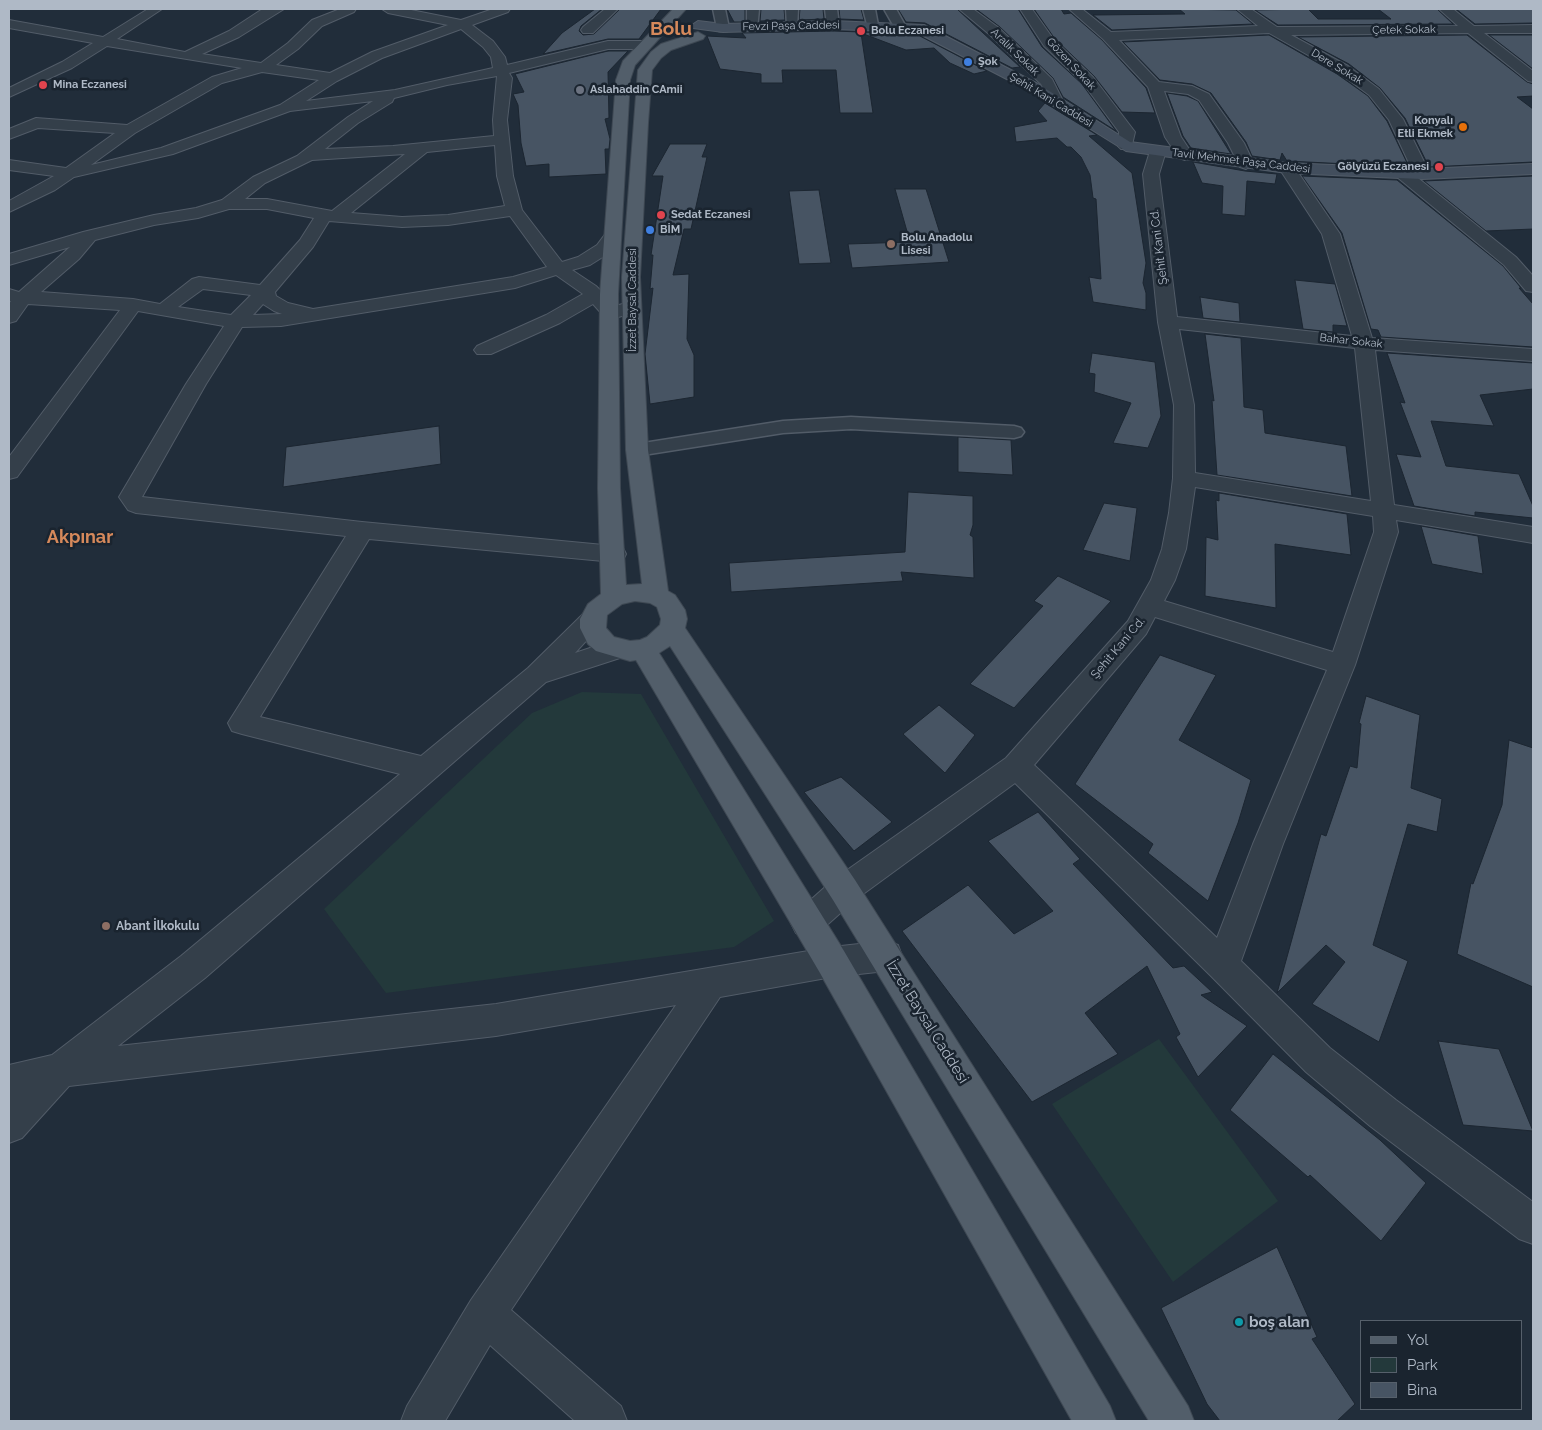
<!DOCTYPE html>
<meta charset="utf-8">
<style>
body{margin:0}
#map{position:relative;width:1542px;height:1430px;overflow:hidden;background:#212d3a;font-family:Raleway,sans-serif}
canvas{display:block}
.frame{position:absolute;inset:0;border:10px solid #afb9c6;pointer-events:none}
.legend{position:absolute;left:1360px;top:1320px;width:162px;height:90px;box-sizing:border-box;background:#1a242f;border:1px solid #56606b;margin:0;padding:6px 9px;list-style:none;font-size:15px;color:#afb9c6}
.legend li{display:flex;align-items:center;gap:10px;height:25px}
.legend b{width:25px;border:1px solid #56606b}
</style>
<div id="map">
<canvas width="1542" height="1430"></canvas>
<div class="frame"></div>
<ul class="legend">
<li><b style="height:6px;background:#525e6a"></b>Yol</li>
<li><b style="height:14px;background:#23393b"></b>Park</li>
<li><b style="height:14px;background:#475463"></b>Bina</li>
</ul>
</div>
<script>
const context = document.querySelector('canvas').getContext('2d');
context.lineJoin = 'round';
function fillPath(path, color) {
  context.fillStyle = color;
  context.fill(path, 'evenodd');
}
function shape(rows) {
  const path = new Path2D();
  for (const r of rows) {
    path.moveTo(r[0], r[1]);
    for (let i = 2; i < r.length; i += 2) path.lineTo(r[i], r[i + 1]);
  }
  return path;
}
function strokePath(path, color, width, dash) {
  context.strokeStyle = color;
  context.lineWidth = width;
  context.lineCap = dash ? 'butt' : 'round';
  context.setLineDash(dash || []);
  context.stroke(path);
}
function drawText(font, color, halo, rows, align = 'center') {
  context.font = font + ' Raleway,sans-serif';
  context.lineWidth = 5;
  context.setLineDash([]);
  context.textBaseline = 'middle';
  context.strokeStyle = halo;
  context.fillStyle = color;
  for (const [text, x, y, turn = 0] of rows) {
    context.save();
    context.translate(x, y);
    context.rotate((+turn || 0) * Math.PI / 180);
    context.textAlign = isNaN(turn) ? turn : align;
    if (halo) context.strokeText(text, 0, 0);
    context.fillText(text, 0, 0);
    context.restore();
  }
}
const green = shape([
 [582,692,641,694,774,921,734,947,386,993,324,909,532,713],
 [1159,1039,1278,1201,1173,1282,1052,1104]
]);
const building = shape([
 [595,9,602,9,581,26,579,31,583,35,594,34,620,9,661,9,639,39,608,39,543,54,562,33,595,9],
 [727,9,745,9,745,22,734,22,727,9],
 [761,9,784,9,785,20,760,21,761,9],
 [800,9,823,9,824,19,799,20,800,9],
 [839,9,861,9,864,20,840,19,839,9],
 [898,9,957,9,1020,67,1012,68,925,23,906,22,898,9],
 [976,9,1018,9,1042,47,1082,84,1116,131,1063,97,1053,78,1000,27,976,9],
 [1034,9,1061,9,1064,14,1071,13,1102,40,1146,88,1155,113,1122,112,1094,76,1055,39,1034,9],
 [1179,9,1236,10,1253,24,1112,30,1093,15,1185,14,1179,9],
 [1308,9,1318,19,1391,19,1378,9,1437,9,1453,24,1278,25,1255,10,1308,9],
 [1456,9,1533,9,1533,23,1475,24,1456,9],
 [833,31,916,34,987,71,974,74,950,63,934,48,906,50,861,33,873,113,840,113,836,70,782,70,783,83,761,83,761,74,720,69,707,36,746,38,742,33,833,31],
 [1269,35,1337,74,1368,96,1387,121,1409,167,1287,161,1282,153,1280,160,1252,156,1246,142,1211,93,1192,84,1160,80,1123,42,1269,35],
 [1467,35,1527,82,1533,84,1533,96,1517,97,1533,109,1533,162,1429,167,1405,118,1380,88,1349,64,1298,37,1467,35],
 [1489,35,1533,35,1533,69,1489,35],
 [608,51,628,51,608,72,609,118,605,119,610,139,609,149,605,149,606,174,549,177,549,164,526,166,521,143,518,105,513,94,524,92,515,74,608,51],
 [1167,93,1187,96,1198,101,1231,154,1191,148,1183,136,1167,93],
 [1045,103,1097,135,1089,136,1132,173,1146,263,1143,283,1146,293,1146,310,1093,302,1089,277,1101,279,1096,199,1093,198,1090,175,1081,157,1071,147,1067,147,1057,138,1016,142,1014,127,1047,121,1038,111,1045,103],
 [670,144,707,144,702,157,707,157,691,229,684,229,673,275,689,274,687,339,694,355,694,397,650,404,645,354,653,288,650,289,653,255,651,255,663,176,652,176,670,144],
 [1193,162,1245,171,1277,174,1275,184,1247,181,1245,216,1222,214,1223,186,1202,183,1193,162],
 [1302,176,1397,180,1503,266,1521,288,1519,288,1533,304,1533,347,1381,337,1378,330,1371,329,1342,233,1302,176],
 [1533,176,1533,229,1486,231,1424,181,1533,176],
 [895,189,926,189,949,262,852,268,848,244,910,242,895,189],
 [819,190,831,263,799,264,789,191,819,190],
 [1295,280,1335,284,1347,326,1333,325,1333,332,1303,329,1295,280],
 [1200,297,1239,303,1240,322,1203,318,1200,297],
 [1205,334,1241,338,1244,407,1263,410,1265,433,1346,446,1352,496,1217,475,1212,400,1214,401,1205,334],
 [1092,353,1155,362,1161,416,1148,448,1113,443,1131,403,1094,392,1095,374,1089,373,1092,353],
 [1387,353,1533,363,1533,389,1480,395,1494,426,1431,421,1446,466,1519,474,1533,506,1533,518,1475,512,1475,516,1414,506,1396,454,1421,457,1400,402,1405,403,1387,353],
 [439,426,441,464,283,487,286,447,439,426],
 [958,437,1011,440,1013,475,958,472,958,437],
 [908,492,973,496,973,525,970,535,973,537,974,578,901,572,903,581,731,592,729,563,905,552,908,492],
 [1219,493,1347,514,1351,555,1275,544,1276,608,1205,596,1206,537,1218,540,1216,500,1219,501,1219,493],
 [1104,503,1137,508,1130,561,1083,550,1104,503],
 [1421,526,1478,536,1483,574,1432,564,1421,526],
 [1058,576,1111,601,1014,708,970,684,1043,606,1034,601,1058,576],
 [1160,655,1216,675,1179,740,1251,780,1238,823,1208,901,1148,853,1153,844,1075,784,1160,655],
 [1366,696,1420,715,1411,788,1442,799,1437,832,1408,824,1373,945,1408,961,1379,1042,1312,1004,1345,962,1326,945,1277,993,1321,834,1326,836,1350,766,1357,768,1361,724,1359,723,1366,696],
 [939,705,975,735,945,773,903,734,939,705],
 [1509,740,1533,748,1533,987,1457,954,1471,883,1473,884,1502,805,1509,740],
 [841,777,892,822,854,851,804,792,841,777],
 [1038,812,1080,859,1073,864,1173,968,1184,966,1212,992,1201,995,1247,1026,1198,1077,1176,1037,1180,1034,1147,966,1085,1013,1118,1054,1032,1102,902,931,968,885,1014,934,1053,911,988,841,1038,812],
 [1438,1041,1499,1049,1533,1131,1463,1125,1438,1041],
 [1273,1054,1380,1140,1426,1183,1381,1241,1310,1175,1308,1177,1230,1110,1273,1054],
 [1277,1247,1317,1337,1312,1339,1355,1404,1337,1421,1220,1421,1207,1404,1161,1308,1277,1247]
]);
const pedestrian = shape([
 [713,9,725,9,729,28,727,31,719,31,717,28,713,9],
 [747,9,759,9,757,30,749,30,747,27,747,9],
 [786,9,798,9,797,29,793,30,787,26,786,9],
 [825,9,837,9,839,25,837,28,833,29,827,25,825,9],
 [863,9,875,9,878,25,876,28,868,28,863,9],
 [884,9,896,9,906,27,904,30,896,30,884,9],
 [851,417,1014,426,1021,428,1024,432,1021,436,1014,438,851,429,783,433,637,456,630,454,627,450,630,446,637,444,783,421,851,417]
]);
const minor = shape([
 [148,9,162,9,117,39,185,52,229,31,261,10,284,9,239,37,202,54,261,63,288,43,312,20,340,9,356,9,354,12,322,26,298,49,276,65,330,73,372,52,448,25,388,13,382,9,406,9,461,20,493,9,510,9,508,12,472,25,493,41,505,57,507,65,608,41,646,41,653,45,646,49,608,49,509,73,512,78,507,120,513,176,522,210,562,262,578,257,597,245,606,233,618,233,621,237,609,253,590,265,572,270,596,286,616,306,632,301,639,303,641,307,639,311,615,318,602,314,593,304,560,323,491,354,477,354,474,350,477,346,546,315,583,294,556,275,515,288,281,326,242,327,206,384,142,497,362,522,614,546,623,548,626,554,623,560,614,562,369,539,260,717,421,756,528,668,584,613,593,610,602,613,606,619,575,653,617,639,626,642,630,649,626,656,546,682,205,978,118,1046,496,1004,832,947,886,941,898,945,902,956,898,967,886,971,832,977,720,997,511,1310,621,1406,627,1421,575,1421,490,1345,445,1421,401,1421,407,1406,471,1300,676,1005,496,1036,69,1086,22,1138,9,1143,9,1065,52,1055,181,956,400,774,242,734,232,731,228,723,346,536,136,513,128,510,119,497,186,384,224,326,138,311,17,477,9,479,9,457,120,310,28,304,16,321,9,323,9,304,11,301,9,301,9,289,19,292,70,247,9,265,9,254,83,232,154,215,196,208,222,200,253,177,297,156,348,117,373,101,290,111,173,154,74,177,55,190,9,212,9,201,54,176,9,170,9,160,66,168,115,133,38,128,9,139,9,129,36,118,127,125,212,77,242,68,107,46,72,68,9,97,9,88,62,62,93,43,9,28,9,20,103,37,148,9],
 [461,29,483,47,491,57,493,68,395,90,306,101,337,81,382,58,461,29],
 [262,72,319,80,280,105,161,148,91,165,135,133,222,83,262,72],
 [497,76,493,120,494,136,393,146,325,149,358,123,392,102,394,98,447,85,497,76],
 [495,145,497,176,505,206,448,215,402,217,351,213,427,152,495,145],
 [405,154,332,211,267,199,245,199,265,183,312,160,405,154],
 [229,209,267,209,314,218,300,240,260,285,199,277,192,279,160,304,133,299,41,292,79,259,95,240,154,225,198,218,229,209],
 [510,216,547,267,513,277,313,309,288,303,276,296,275,292,313,247,329,221,402,227,448,225,510,216],
 [203,289,251,295,231,315,178,307,203,289],
 [263,304,274,311,282,314,253,315,263,304],
 [605,9,618,9,593,33,583,33,581,30,583,27,605,9],
 [959,9,973,9,999,28,1052,79,1063,101,1061,104,1051,104,1041,84,989,34,959,9],
 [1020,9,1032,9,1054,40,1093,77,1135,132,1131,149,1121,149,1118,146,1119,132,1083,83,1044,46,1020,9],
 [1069,9,1082,9,1111,32,1258,26,1237,9,1251,9,1277,27,1458,26,1439,9,1453,9,1474,26,1533,25,1533,33,1484,33,1533,71,1533,82,1528,81,1468,33,1291,35,1348,66,1379,89,1403,119,1430,174,1428,177,1418,178,1516,257,1533,276,1533,292,1526,291,1504,265,1397,177,1395,174,1403,169,1415,176,1389,120,1369,95,1338,72,1269,33,1119,40,1159,82,1192,86,1209,94,1244,143,1254,164,1246,169,1240,167,1228,143,1199,100,1188,94,1164,91,1181,137,1193,155,1185,160,1179,158,1165,137,1148,87,1103,39,1069,9],
 [1158,146,1166,151,1159,174,1177,317,1352,336,1322,234,1279,168,1287,163,1293,165,1340,234,1372,338,1533,349,1533,361,1375,350,1394,505,1533,527,1533,543,1396,520,1398,532,1355,665,1283,844,1241,961,1330,1048,1396,1100,1533,1202,1533,1244,1519,1239,1370,1126,1306,1072,1211,976,1015,783,855,900,818,933,807,937,796,933,791,923,796,913,833,880,1006,758,1128,621,1151,580,1162,549,1169,513,1173,478,1174,405,1158,322,1143,174,1150,151,1158,146],
 [1179,329,1355,348,1371,501,1195,473,1194,405,1179,329],
 [1195,487,1373,516,1374,532,1333,652,1164,601,1175,580,1186,549,1195,487],
 [1155,617,1327,670,1253,844,1217,938,1034,765,1146,634,1155,617]
]);
const secondary = shape([
 [698,21,723,24,833,21,924,25,1038,84,1130,142,1287,163,1422,169,1533,164,1533,174,1422,179,1287,173,1126,151,1028,90,916,32,833,29,723,32,693,28,692,25,698,21]
]);
const primary = shape([
 [673,9,686,9,635,65,630,80,618,294,620,488,626,585,642,584,626,450,622,277,638,70,651,52,661,44,698,32,705,36,703,39,671,50,661,58,652,70,648,123,640,277,648,450,668,591,675,595,685,610,687,619,685,628,855,880,1188,1406,1194,1421,1149,1421,833,900,670,646,659,653,844,951,1110,1406,1116,1421,1072,1421,820,973,636,660,630,661,596,651,588,644,580,628,580,619,588,604,601,594,598,488,600,294,616,80,623,61,673,9],
 [635,601,650,603,657,607,661,619,660,625,647,637,640,640,630,641,614,637,606,628,607,615,622,604,635,601]
]);
const markers = [
 [861,31,5,"#e0444e"],
 [968,62,5,"#3f7fe0"],
 [43,85,5,"#e0444e"],
 [580,90,5,"#6b7280"],
 [1463,127,5,"#e8710a"],
 [1439,167,5,"#e0444e"],
 [661,215,5,"#e0444e"],
 [650,230,5,"#3f7fe0"],
 [891,244,5,"#8d6e63"],
 [106,926,5,"#8d6e63"],
 [1239,1322,5,"#0f9aa8"]
];
const farStreetnames = [
 ["Fevzi Paşa Caddesi",791,26,-1],
 ["Çetek Sokak",1404,30,-1],
 ["Aralık Sokak",1015,52,44],
 ["Gözen Sokak",1071,64,47],
 ["Dere Sokak",1337,67,31],
 ["Şehit Kani Caddesi",1051,100,31],
 ["Tavil Mehmet Paşa Caddesi",1241,161,7],
 ["İzzet Baysal Caddesi",633,300,-90],
 ["Bahar Sokak",1351,341,6]
];
const farPoinames = [
 ["Bolu Eczanesi",871,31],
 ["Şok",978,62],
 ["Mina Eczanesi",53,85],
 ["Aslahaddin CAmii",590,90],
 ["Konyalı",1453,121,"right"],
 ["Etli Ekmek",1453,134,"right"],
 ["Gölyüzü Eczanesi",1429,167,"right"],
 ["Sedat Eczanesi",671,215],
 ["BİM",660,230],
 ["Bolu Anadolu",901,238],
 ["Lisesi",901,251]
];
const streetNames = [
 ["Şehit Kani Cd.",1159,247,-97],
 ["Şehit Kani Cd.",1118,648,-50]
];
const poiNames = [
 ["Abant İlkokulu",116,926]
];
const nearStreetnames = [
 ["İzzet Baysal Caddesi",927,1022,58]
];
const nearPoinames = [
 ["boş alan",1249,1322]
];
const districtNames = [
 ["Akpınar",80,538]
];
const farTownnames = [
 ["Bolu",671,29]
];
fillPath(green, '#23393b');
fillPath(building, '#475463');
strokePath(building, '#1c2631', 1);
strokePath(pedestrian, '#525c68', 3);
strokePath(minor, '#525c68', 2);
strokePath(secondary, '#525c68', 2);
strokePath(primary, '#3e4853', 2);
fillPath(pedestrian, '#343f4a');
fillPath(minor, '#343f4a');
fillPath(secondary, '#424e5d');
fillPath(primary, '#525e6a');
for (const [x, y, r, color] of markers) {
  const dot = new Path2D();
  dot.arc(x, y, r, 0, 2 * Math.PI);
  context.fillStyle = color;
  context.fill(dot);
  strokePath(dot, '#1a242f', 2);
}
drawText('11px', '#afb9c6', '#1a242f', farStreetnames);
drawText('bold 11px', '#afb9c6', '#1a242f', farPoinames, 'left');
drawText('12px', '#afb9c6', '#1a242f', streetNames);
drawText('bold 12px', '#afb9c6', '#1a242f', poiNames, 'left');
drawText('15px', '#afb9c6', '#1a242f', nearStreetnames);
drawText('bold 15px', '#afb9c6', '#1a242f', nearPoinames, 'left');
drawText('bold 18px', '#d6895b', '#1a242f', districtNames);
drawText('bold 19px', '#d6895b', '#1a242f', farTownnames);
</script>
